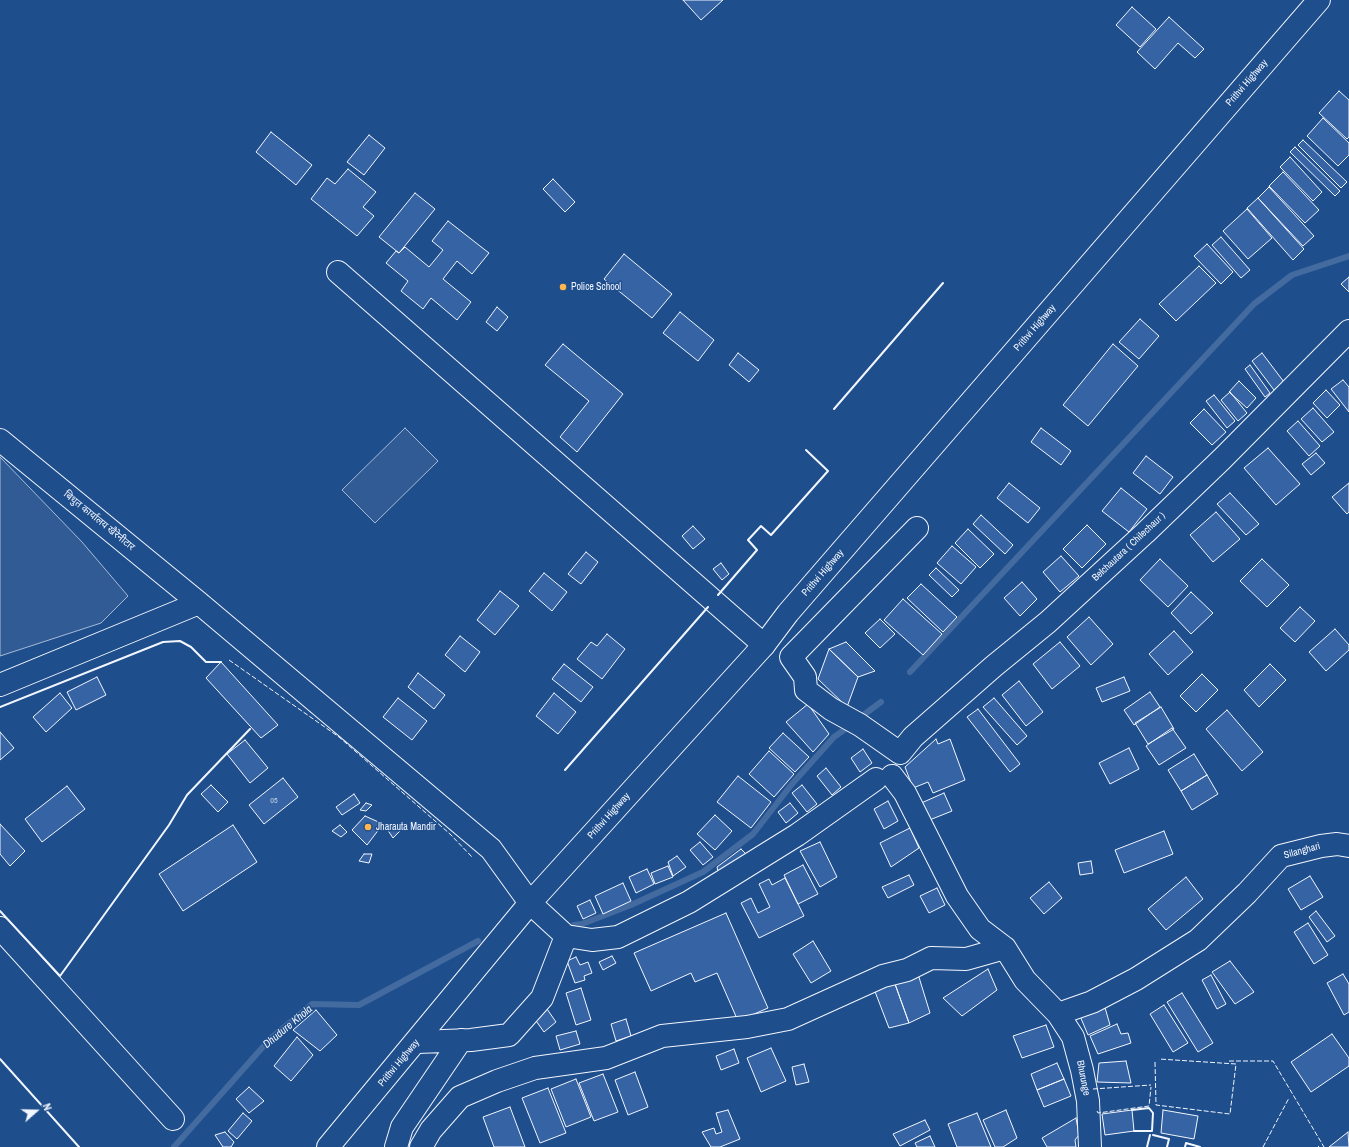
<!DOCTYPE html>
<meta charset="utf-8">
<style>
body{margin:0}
#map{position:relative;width:1349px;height:1147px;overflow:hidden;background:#1f4e8c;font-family:"Archivo Narrow",sans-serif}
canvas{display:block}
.north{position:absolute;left:16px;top:1091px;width:40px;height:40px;-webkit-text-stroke:3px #1f4e8c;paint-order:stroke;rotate:70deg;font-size:11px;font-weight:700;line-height:16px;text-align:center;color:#f2f6ff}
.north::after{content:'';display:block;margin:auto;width:14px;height:18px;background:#f2f6ff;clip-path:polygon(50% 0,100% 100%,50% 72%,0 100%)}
</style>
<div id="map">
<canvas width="1349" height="1147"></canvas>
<div class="north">N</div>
</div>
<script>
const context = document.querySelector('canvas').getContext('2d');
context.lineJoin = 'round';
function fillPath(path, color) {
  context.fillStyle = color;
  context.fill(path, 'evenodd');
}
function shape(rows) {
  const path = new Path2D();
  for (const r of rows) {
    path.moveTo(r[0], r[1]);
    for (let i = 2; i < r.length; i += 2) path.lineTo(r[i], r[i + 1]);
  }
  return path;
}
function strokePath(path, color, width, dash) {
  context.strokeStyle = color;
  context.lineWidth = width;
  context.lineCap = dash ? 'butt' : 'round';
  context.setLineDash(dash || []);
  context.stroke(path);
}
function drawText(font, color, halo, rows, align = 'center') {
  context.font = font + ' "Archivo Narrow","Noto Sans Devanagari",sans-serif';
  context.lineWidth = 3;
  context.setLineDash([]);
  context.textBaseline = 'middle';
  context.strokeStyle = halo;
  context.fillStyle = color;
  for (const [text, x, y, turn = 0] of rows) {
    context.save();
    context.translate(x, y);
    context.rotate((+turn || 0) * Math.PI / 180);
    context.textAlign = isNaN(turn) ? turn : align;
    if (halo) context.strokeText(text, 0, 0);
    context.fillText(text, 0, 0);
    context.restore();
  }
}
const built = shape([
 [405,428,438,461,375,523,342,490,405,428],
 [0,457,82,542,128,596,101,623,0,656,0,457]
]);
const stream = shape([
 [910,672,1254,304,1292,275,1349,256],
 [858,719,881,702],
 [574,925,582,924,631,905,703,872,753,834,792,784,834,737,851,725],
 [174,1147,270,1039,312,1004,359,1005,478,941]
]);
const building = shape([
 [683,0,723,0,701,20,683,0],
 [1132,7,1156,29,1140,47,1116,25,1132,7],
 [1169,17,1204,49,1195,58,1178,43,1155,69,1137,52,1169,17],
 [1339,91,1349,100,1349,137,1347,139,1319,113,1339,91],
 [1323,118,1349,143,1349,155,1338,166,1307,136,1323,118],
 [271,132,312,165,296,185,256,152,271,132],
 [369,135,385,148,364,175,347,162,369,135],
 [1303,140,1347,182,1341,188,1298,145,1303,140],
 [1295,147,1340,191,1335,196,1290,152,1295,147],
 [1290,157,1322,192,1313,201,1280,167,1290,157],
 [348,169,376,192,363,207,374,216,357,236,311,199,327,178,335,184,348,169],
 [1283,172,1319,210,1305,223,1269,186,1283,172],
 [553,179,575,202,565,212,543,189,553,179],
 [1269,187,1314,236,1303,246,1258,198,1269,187],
 [415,193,435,209,399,253,379,237,415,193],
 [1258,198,1304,249,1293,260,1247,208,1258,198],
 [1247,209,1272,238,1248,259,1223,231,1247,209],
 [448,221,489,253,472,274,457,261,443,279,471,302,457,320,431,298,423,309,401,291,408,281,386,263,396,251,399,253,405,247,429,267,443,250,432,241,448,221],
 [1221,237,1250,270,1241,278,1212,245,1221,237],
 [1207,244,1233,272,1221,284,1194,256,1207,244],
 [624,254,672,294,652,318,604,279,624,254],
 [1199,266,1216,283,1176,321,1159,304,1199,266],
 [1349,277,1349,292,1341,284,1349,277],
 [497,307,508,317,497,331,486,322,497,307],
 [680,312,714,340,698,361,663,333,680,312],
 [1140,319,1159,336,1139,359,1119,342,1140,319],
 [563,344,623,394,577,452,560,437,589,401,545,365,563,344],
 [1113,344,1138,366,1088,426,1063,405,1113,344],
 [738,353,759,370,749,382,729,365,738,353],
 [1262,353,1284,382,1274,390,1252,361,1262,353],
 [1250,365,1270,393,1265,397,1245,369,1250,365],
 [1343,380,1349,387,1349,412,1331,389,1343,380],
 [1239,381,1256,398,1247,408,1229,392,1239,381],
 [1326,390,1340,405,1327,418,1313,403,1326,390],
 [1230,392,1247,413,1238,421,1221,400,1230,392],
 [1214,395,1235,421,1227,428,1206,401,1214,395],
 [1313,408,1334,432,1322,442,1301,419,1313,408],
 [1204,409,1226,432,1212,445,1190,423,1204,409],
 [1298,421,1320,446,1309,456,1287,431,1298,421],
 [1041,428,1071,451,1061,465,1031,442,1041,428],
 [1268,448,1300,484,1276,505,1244,468,1268,448],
 [1316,453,1325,463,1311,475,1302,464,1316,453],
 [1146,456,1173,477,1160,494,1133,473,1146,456],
 [1009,483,1040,508,1028,523,997,498,1009,483],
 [1349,483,1349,512,1347,514,1332,497,1349,483],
 [1121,488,1147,509,1129,532,1102,511,1121,488],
 [1230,493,1259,524,1246,535,1217,504,1230,493],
 [1216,512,1240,539,1213,562,1190,535,1216,512],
 [981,515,1013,545,1005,554,973,524,981,515],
 [1087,525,1106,544,1082,568,1063,549,1087,525],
 [693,526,705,539,693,549,682,536,693,526],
 [968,529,994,554,980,568,955,543,968,529],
 [952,546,976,567,961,584,937,563,952,546],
 [586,552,598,562,581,584,568,574,586,552],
 [1061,556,1079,576,1060,592,1043,572,1061,556],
 [1160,559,1188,586,1168,607,1140,580,1160,559],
 [1262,559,1289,585,1267,607,1240,581,1262,559],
 [721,563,729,574,722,580,713,569,721,563],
 [936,568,959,590,952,597,929,575,936,568],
 [544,573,567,592,552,611,529,591,544,573],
 [1022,582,1037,599,1020,616,1004,598,1022,582],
 [921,584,957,617,943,632,907,598,921,584],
 [500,591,519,606,495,635,477,620,500,591],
 [1191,592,1213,613,1191,634,1171,613,1191,592],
 [903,599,942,634,923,655,884,620,903,599],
 [1300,607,1315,621,1295,642,1280,628,1300,607],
 [1089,617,1113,644,1091,665,1067,637,1089,617],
 [880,619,895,634,880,648,865,633,880,619],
 [1335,629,1349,645,1349,650,1326,671,1309,652,1335,629],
 [1174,631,1193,652,1168,675,1149,654,1174,631],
 [607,634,625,649,602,679,577,659,591,642,597,646,607,634],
 [460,636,480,652,465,672,445,655,460,636],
 [846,642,875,671,858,677,829,649,846,642],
 [1060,642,1080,666,1052,689,1033,664,1060,642],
 [829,649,858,677,847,707,818,679,829,649],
 [221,662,278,725,261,738,206,678,221,662],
 [564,664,593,687,581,702,552,679,564,664],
 [1270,664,1286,680,1259,707,1244,690,1270,664],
 [418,673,445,695,434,709,408,687,418,673],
 [1202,674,1218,690,1196,712,1180,696,1202,674],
 [97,677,106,695,76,710,67,692,97,677],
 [1124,677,1130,691,1102,702,1096,688,1124,677],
 [1019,681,1043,712,1026,726,1002,695,1019,681],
 [1150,692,1160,707,1134,725,1124,710,1150,692],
 [60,693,72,708,46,732,33,717,60,693],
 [554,693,576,712,558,734,536,716,554,693],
 [398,698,427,721,412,740,383,717,398,698],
 [994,698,1027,736,1017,745,983,707,994,698],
 [808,704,829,734,813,752,786,722,808,704],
 [1161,707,1174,729,1148,744,1135,723,1161,707],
 [978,709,1020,764,1010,772,967,717,978,709],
 [1227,710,1263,752,1242,771,1206,729,1227,710],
 [1172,728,1186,748,1159,765,1146,746,1172,728],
 [0,732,14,748,0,760,0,732],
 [783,733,809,757,795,772,769,748,783,733],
 [936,739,938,744,950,739,965,780,933,793,928,782,913,788,905,767,936,739],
 [245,740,268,768,250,783,227,754,245,740],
 [1129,748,1139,769,1110,784,1099,763,1129,748],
 [863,749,872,763,860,772,851,758,863,749],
 [769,751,794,774,774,797,749,774,769,751],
 [1194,754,1207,775,1181,791,1168,770,1194,754],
 [826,768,841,787,832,795,817,776,826,768],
 [1207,775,1218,794,1192,810,1181,791,1207,775],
 [738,776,771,802,751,828,717,802,738,776],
 [283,778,298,797,264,824,249,805,283,778],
 [211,785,228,802,218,812,201,794,211,785],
 [802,785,817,804,807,812,792,793,802,785],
 [67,786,85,809,42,842,25,819,67,786],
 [944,793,952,811,927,821,919,804,944,793],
 [354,794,360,803,342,815,336,807,354,794],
 [888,801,898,821,884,829,874,809,888,801],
 [366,803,372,805,366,811,360,810,366,803],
 [790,803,798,813,786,823,778,812,790,803],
 [715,815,732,831,715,850,697,834,715,815],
 [365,816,383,824,367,845,352,830,365,816],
 [0,824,25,851,10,866,0,854,0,824],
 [394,824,401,830,393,838,387,829,394,824],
 [233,825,257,862,183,911,159,874,233,825],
 [340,825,347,832,341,837,332,831,340,825],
 [910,828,919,848,891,867,880,843,910,828],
 [1164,831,1173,854,1124,873,1115,850,1164,831],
 [700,842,713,857,703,865,690,850,700,842],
 [820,842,837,877,820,887,800,851,820,842],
 [741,849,750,858,719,876,717,867,741,849],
 [364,854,372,854,369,863,359,861,364,854],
 [677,856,686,867,673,876,668,862,677,856],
 [1091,861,1093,873,1080,875,1078,863,1091,861],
 [803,865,818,894,798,904,784,875,803,865],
 [668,866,673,877,655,884,651,873,668,866],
 [647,869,654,884,636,893,629,877,647,869],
 [909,875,914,885,888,898,882,887,909,875],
 [1310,876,1323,897,1301,910,1288,889,1310,876],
 [1186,877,1203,899,1166,930,1148,909,1186,877],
 [785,878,804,916,759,938,741,903,751,898,758,913,770,907,759,884,769,879,772,885,785,878],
 [1049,882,1062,898,1044,914,1030,898,1049,882],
 [623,883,631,901,603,914,595,896,623,883],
 [937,888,945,905,929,913,920,896,937,888],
 [590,900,596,913,583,919,577,906,590,900],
 [1316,911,1335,936,1327,942,1309,917,1316,911],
 [726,913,768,1008,738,1021,717,973,695,982,691,973,651,991,634,953,726,913],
 [1308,923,1328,955,1314,964,1294,932,1308,923],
 [813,941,831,971,811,983,793,954,813,941],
 [612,956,616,963,603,970,599,962,612,956],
 [576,957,580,965,588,962,592,973,584,976,585,980,575,983,567,961,576,957],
 [1230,961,1254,992,1235,1004,1212,972,1230,961],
 [988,969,997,990,962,1016,943,998,988,969],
 [918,974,930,1013,909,1023,895,984,918,974],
 [1343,974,1349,984,1349,1012,1344,1015,1327,983,1343,974],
 [1211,975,1226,1004,1217,1009,1202,980,1211,975],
 [895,984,909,1023,889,1028,874,989,895,984],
 [581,988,591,1020,576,1025,566,993,581,988],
 [1182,993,1213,1043,1198,1052,1167,1002,1182,993],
 [1104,1004,1110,1025,1088,1035,1080,1016,1104,1004],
 [1164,1005,1188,1043,1173,1052,1150,1014,1164,1005],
 [547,1009,556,1022,544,1032,534,1018,547,1009],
 [316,1010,337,1035,320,1051,293,1030,316,1010],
 [626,1019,631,1036,616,1041,611,1024,626,1019],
 [1117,1024,1121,1034,1128,1033,1131,1043,1098,1054,1090,1036,1117,1024],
 [1046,1025,1054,1047,1022,1058,1013,1036,1046,1025],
 [576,1031,580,1044,560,1050,556,1036,576,1031],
 [1332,1034,1349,1058,1349,1066,1311,1092,1291,1062,1332,1034],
 [297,1037,313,1055,291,1081,274,1066,297,1037],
 [771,1048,786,1081,761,1092,747,1058,771,1048],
 [734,1049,739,1063,721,1070,716,1056,734,1049],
 [1126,1061,1131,1083,1097,1082,1099,1063,1126,1061],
 [1057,1063,1064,1079,1037,1090,1031,1074,1057,1063],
 [804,1064,809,1082,796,1085,792,1067,804,1064],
 [635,1072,648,1107,628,1115,615,1080,635,1072],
 [603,1074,618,1112,594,1121,579,1083,603,1074],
 [576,1079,591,1117,566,1127,551,1089,576,1079],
 [1064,1079,1071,1096,1044,1107,1037,1090,1064,1079],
 [249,1087,264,1101,249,1113,236,1099,249,1087],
 [548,1088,566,1133,540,1143,522,1098,548,1088],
 [510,1107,525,1147,494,1147,483,1117,510,1107],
 [728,1110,740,1139,720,1147,711,1147,702,1132,714,1128,716,1134,722,1132,716,1113,728,1110],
 [1006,1110,1017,1138,1003,1147,995,1147,983,1120,1006,1110],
 [1132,1110,1134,1131,1105,1135,1102,1114,1132,1110],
 [1163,1110,1198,1116,1194,1139,1161,1133,1163,1110],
 [243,1113,252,1121,237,1139,228,1131,243,1113],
 [977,1113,991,1147,957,1147,948,1124,977,1113],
 [1076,1118,1079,1135,1075,1140,1076,1147,1047,1147,1042,1138,1076,1118],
 [925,1120,930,1130,900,1146,893,1134,925,1120],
 [225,1132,234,1142,231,1147,223,1147,215,1135,225,1132],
 [1348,1132,1349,1147,1329,1147,1348,1132],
 [930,1136,935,1147,917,1147,915,1143,930,1136]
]);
const minor = shape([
 [338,272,764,645],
 [0,440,199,603,491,849,530,903,566,936,592,940,618,937,689,902,797,835,876,779],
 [917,528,791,657,805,677,806,690,831,709,860,725,900,753,913,737,994,666,1048,622,1145,533,1222,459,1349,331],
 [0,685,199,603],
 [892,776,905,793,957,896,980,929,1005,948,1025,980,1058,1014,1073,1037,1082,1070,1088,1101,1090,1147],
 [0,928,173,1119],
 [1058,1014,1092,1002,1136,979,1198,940,1247,893,1281,856,1321,846,1337,844,1349,846],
 [417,1042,471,1040,509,1035,542,998,566,936],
 [396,1147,402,1127,461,1040],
 [421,1147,431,1130,460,1097,497,1081,535,1068,606,1058,662,1036,747,1027,788,1019,883,976,907,970,931,958,966,959,1005,948]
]);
const highway = shape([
 [328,1147,530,903,764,645,788,613,1319,0]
]);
const fence = shape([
 [229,660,339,737,450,834,473,858],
 [1229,1061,1273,1061,1324,1147],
 [1155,1062,1156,1105,1230,1114,1236,1064,1159,1059],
 [1093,1089,1151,1085],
 [1097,1111,1098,1113,1149,1106,1151,1087],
 [1263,1147,1289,1098],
 [1318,1147,1319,1146]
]);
const wall = shape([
 [834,409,943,283],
 [718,595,757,550,748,540,761,526,771,535,828,471,806,450],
 [0,707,163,642,180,641,191,647,206,662,221,662],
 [565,770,708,607],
 [0,911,60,976,169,825,187,795,250,729],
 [0,1059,79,1147],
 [1132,1110,1149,1108,1153,1113,1152,1131,1134,1131],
 [1153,1135,1169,1139,1167,1147],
 [1147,1147,1150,1135],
 [1185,1147,1186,1143,1200,1147]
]);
const markers = [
 [563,287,4,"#ffb74d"],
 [368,827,4,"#ffb74d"]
];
const numberNames = [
 ["05",274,801]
];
const streetNames = [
 ["Prithvi Highway",1247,83,-49],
 ["Prithvi Highway",1035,328,-49],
 ["बिधुत कार्यालय खैरेनीटार",99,521,39],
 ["Belchautara ( Chilechaur )",1129,547,-43],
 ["Prithvi Highway",823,573,-49],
 ["Prithvi Highway",609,816,-48],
 ["Silanghari",1302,851,-15],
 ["Prithvi Highway",399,1063,-50],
 ["Bhurunge",1083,1078,79]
];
const poiNames = [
 ["Police School",571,287],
 ["Jharauta Mandir",376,827]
];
const waterNames = [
 ["Dhudure Khola",288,1027,-40]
];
fillPath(built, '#305b95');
strokePath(built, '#a8bbd7', 1);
strokePath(stream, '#446ba0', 6);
fillPath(building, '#3563a3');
strokePath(building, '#f2f6ff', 1);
strokePath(minor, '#f2f6ff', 24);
strokePath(highway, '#f2f6ff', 24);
strokePath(minor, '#1f4e8c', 22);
strokePath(highway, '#1f4e8c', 22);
strokePath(fence, '#f2f6ff', 1, [5, 2]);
strokePath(wall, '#f2f6ff', 2);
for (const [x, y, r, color] of markers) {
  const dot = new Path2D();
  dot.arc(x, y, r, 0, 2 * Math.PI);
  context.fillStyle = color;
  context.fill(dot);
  strokePath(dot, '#1f4e8c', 1.5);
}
drawText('8px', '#c3d1e8', null, numberNames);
drawText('10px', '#f2f6ff', '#1f4e8c', streetNames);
drawText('10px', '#f2f6ff', '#1f4e8c', poiNames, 'left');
drawText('italic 11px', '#f2f6ff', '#1f4e8c', waterNames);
</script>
